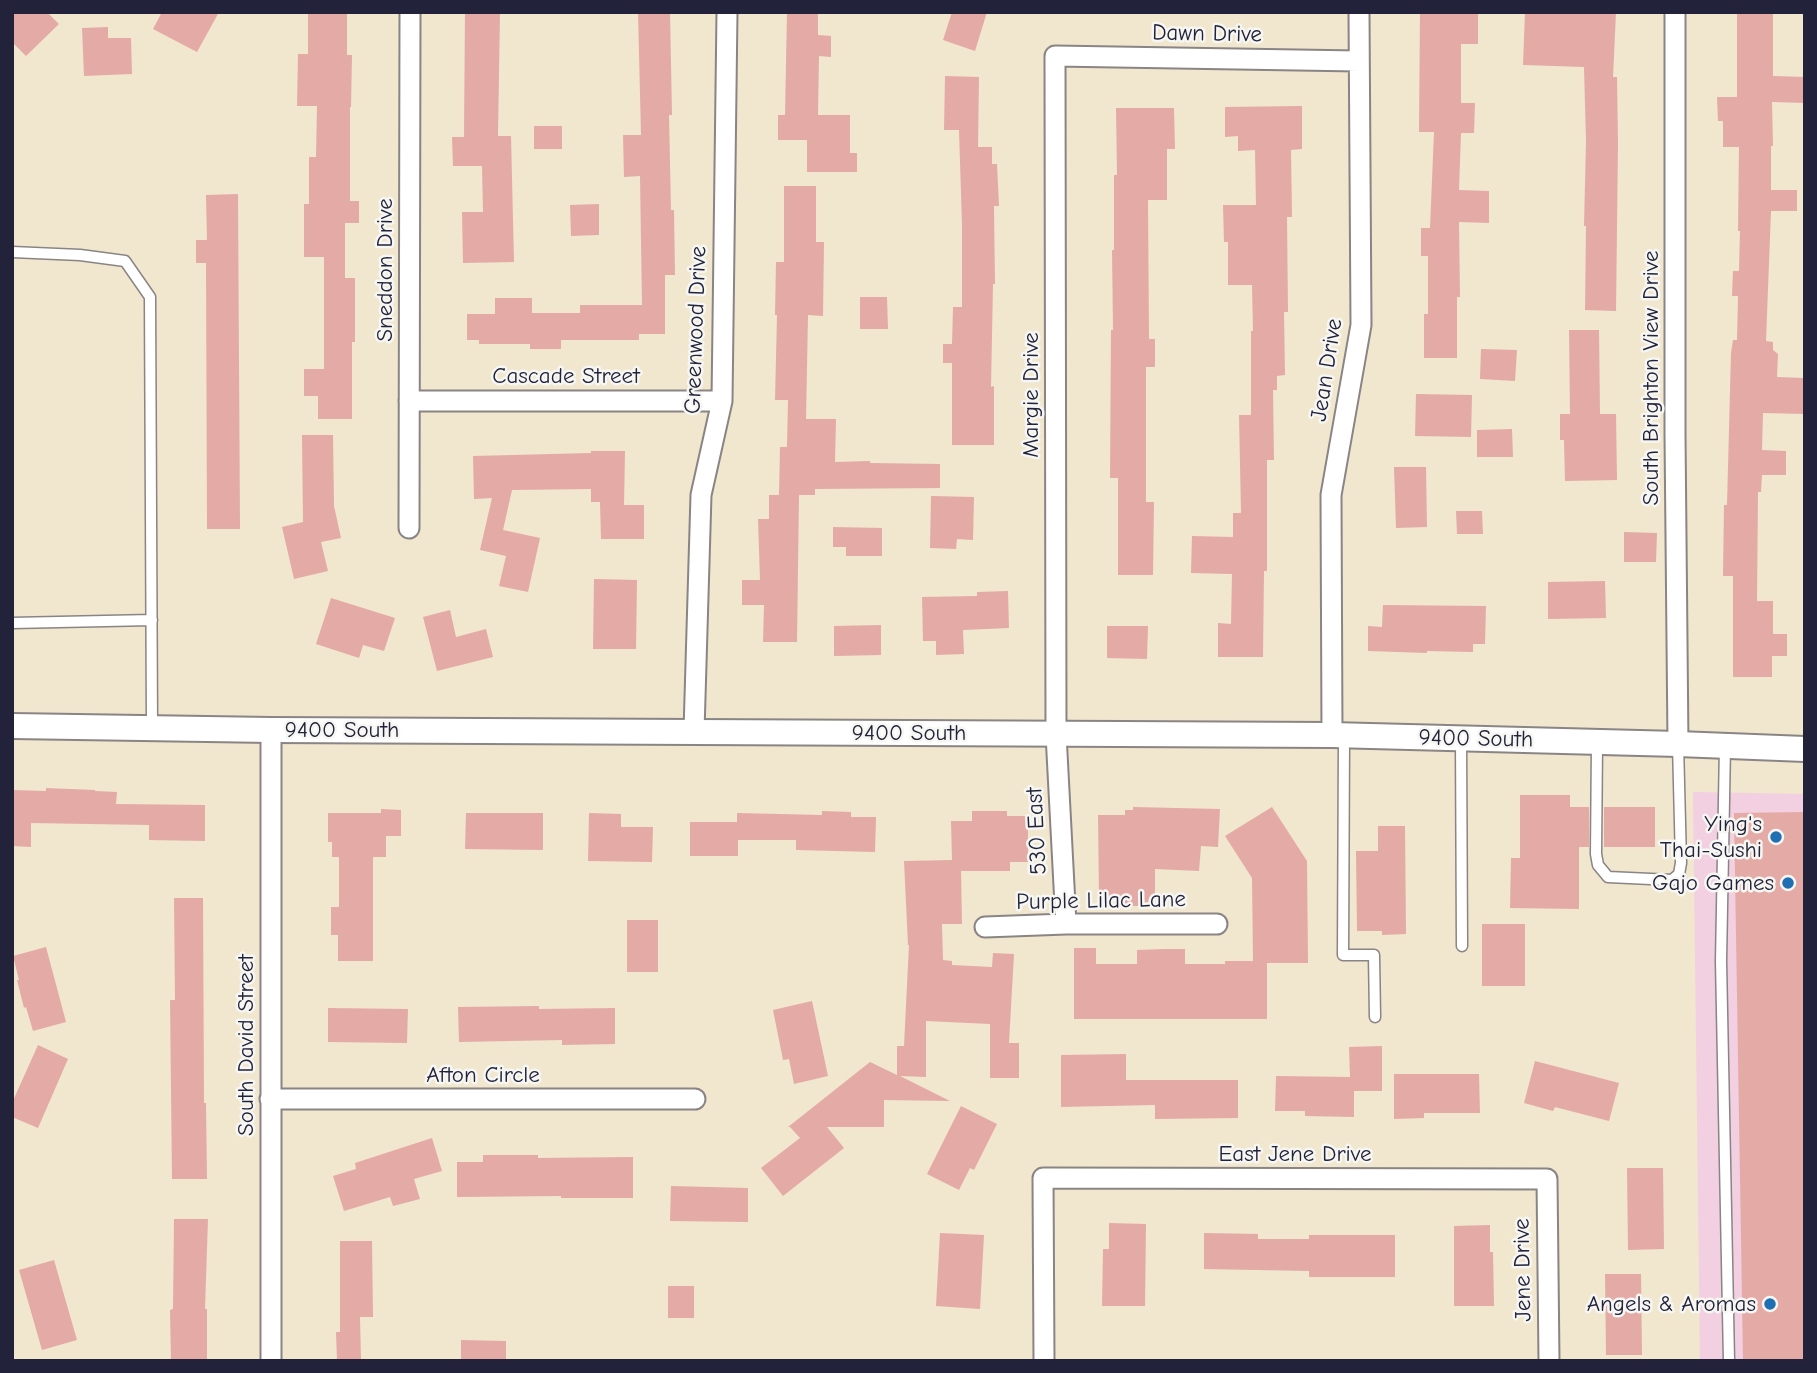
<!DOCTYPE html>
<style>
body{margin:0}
#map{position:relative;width:1817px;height:1373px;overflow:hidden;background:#f1e6ce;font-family:"Comic Neue",sans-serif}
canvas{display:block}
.frame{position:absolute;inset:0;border:14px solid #22223b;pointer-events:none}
</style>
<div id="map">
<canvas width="1817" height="1373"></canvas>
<div class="frame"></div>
</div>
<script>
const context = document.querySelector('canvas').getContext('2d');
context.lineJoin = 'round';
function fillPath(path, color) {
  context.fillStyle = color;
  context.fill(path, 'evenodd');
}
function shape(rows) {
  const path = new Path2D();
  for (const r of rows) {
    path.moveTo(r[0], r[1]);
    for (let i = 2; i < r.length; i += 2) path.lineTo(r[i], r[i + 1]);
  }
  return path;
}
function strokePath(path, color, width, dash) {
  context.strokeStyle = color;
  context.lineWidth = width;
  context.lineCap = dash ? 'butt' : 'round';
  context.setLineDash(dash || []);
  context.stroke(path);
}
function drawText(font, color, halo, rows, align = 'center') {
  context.font = font + ' "Comic Neue",sans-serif';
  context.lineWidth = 5;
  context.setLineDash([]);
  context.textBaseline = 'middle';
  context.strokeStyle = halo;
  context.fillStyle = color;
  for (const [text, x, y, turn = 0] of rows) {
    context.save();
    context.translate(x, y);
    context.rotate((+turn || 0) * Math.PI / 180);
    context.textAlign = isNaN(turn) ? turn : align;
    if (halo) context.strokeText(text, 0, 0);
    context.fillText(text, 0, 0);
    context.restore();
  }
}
const built = shape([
 [1693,792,1805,794,1805,1361,1700,1361]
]);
const building = shape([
 [12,12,47,12,59,24,26,56,12,42],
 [162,12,219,12,197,52,153,29],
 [308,12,347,12,347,55,352,55,351,107,350,107,350,201,359,201,359,223,345,223,345,278,355,278,355,342,352,342,352,419,318,419,318,396,304,396,304,369,324,369,324,257,304,257,304,204,309,204,309,157,316,157,317,106,297,106,298,54,308,54],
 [465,12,500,12,498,136,511,136,514,262,463,263,462,212,483,212,482,166,453,166,452,137,464,137],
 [638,12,670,12,672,115,669,115,671,210,674,210,675,275,665,275,665,334,639,334,639,340,561,340,561,349,530,349,530,344,479,344,479,340,467,340,467,314,495,314,495,298,532,298,532,313,580,313,580,305,642,305,640,176,624,177,623,135,641,135],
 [787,12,818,12,818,35,831,36,831,57,819,56,818,115,850,115,850,153,857,153,857,172,807,172,807,140,778,140,778,115,785,115],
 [952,12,987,12,975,51,943,40],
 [1420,12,1478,12,1478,44,1461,44,1461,103,1475,103,1474,133,1461,133,1459,190,1489,191,1489,223,1459,222,1460,297,1457,297,1457,358,1424,358,1424,314,1428,314,1428,256,1421,256,1421,228,1430,228,1434,132,1419,132],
 [1525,12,1616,12,1613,77,1617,77,1618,143,1616,311,1585,310,1586,226,1584,226,1586,142,1584,67,1523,65],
 [1737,12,1773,12,1773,76,1805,77,1805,103,1772,102,1773,146,1771,146,1771,190,1797,190,1797,211,1771,211,1766,341,1773,342,1773,350,1778,354,1777,377,1805,378,1805,414,1763,413,1762,450,1786,451,1786,475,1762,475,1761,492,1758,492,1757,601,1773,601,1773,634,1787,634,1787,656,1772,656,1772,677,1733,677,1733,576,1723,576,1724,505,1727,505,1731,353,1733,340,1737,340,1738,296,1732,296,1733,271,1739,271,1740,231,1738,231,1739,147,1723,147,1723,121,1718,121,1717,97,1737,97],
 [108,27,108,38,131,38,132,74,84,76,82,28],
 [945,76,979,77,978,147,992,147,992,164,997,164,999,206,994,206,995,284,993,284,991,387,994,386,994,445,952,445,952,363,943,363,943,344,952,344,953,307,962,307,962,225,959,130,944,130],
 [1302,106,1302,149,1291,150,1292,217,1287,217,1288,312,1284,312,1285,375,1277,376,1277,390,1273,390,1274,460,1267,460,1267,571,1264,571,1263,657,1218,657,1218,623,1231,624,1232,574,1191,573,1192,536,1233,537,1233,513,1241,513,1239,415,1251,415,1251,331,1253,331,1252,285,1228,285,1228,242,1224,242,1223,205,1256,205,1255,150,1238,151,1238,136,1225,137,1225,107],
 [1116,108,1174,108,1175,149,1167,149,1167,200,1148,200,1149,339,1155,339,1155,367,1146,367,1146,502,1154,502,1153,575,1118,575,1118,478,1110,478,1111,330,1113,330,1112,250,1114,250,1114,175,1117,175],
 [534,126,562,126,562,149,534,149],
 [784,186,816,186,816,242,824,242,823,316,808,315,806,419,836,419,835,462,870,461,870,463,940,464,940,488,815,489,815,495,799,495,797,642,763,642,764,605,742,605,742,580,760,580,758,519,769,519,769,495,779,495,780,447,787,447,788,400,775,400,777,315,775,315,776,262,784,262],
 [238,194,240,529,207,529,206,263,196,263,196,240,207,240,206,195],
 [599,204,599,235,571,236,570,205],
 [860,297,887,297,888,329,860,329],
 [1569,330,1599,330,1600,414,1616,414,1617,480,1565,481,1564,440,1560,440,1560,414,1570,414],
 [1481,349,1517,350,1515,381,1480,379],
 [1416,394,1472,395,1471,437,1415,436],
 [1512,429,1513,457,1477,457,1477,430],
 [302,435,333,435,334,506,341,538,321,542,328,571,294,579,282,527,303,522],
 [591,451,625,451,624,505,644,505,644,539,601,539,600,502,591,502,591,489,512,490,503,530,540,538,528,592,499,586,506,556,480,550,492,498,474,499,473,456,591,453],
 [1394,467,1426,467,1427,527,1396,528],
 [931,496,974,497,973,540,957,539,956,549,930,548],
 [1456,511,1482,511,1483,534,1457,534],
 [833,527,882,528,882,556,846,556,846,547,833,547],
 [1624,532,1657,533,1656,562,1624,562],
 [594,579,637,580,636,649,593,649],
 [1605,581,1606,618,1548,619,1548,582],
 [1008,591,1009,628,963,630,964,654,936,655,936,641,923,641,922,597,977,596,977,592],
 [331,598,395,618,384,651,363,645,359,658,316,644],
 [1383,605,1486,606,1485,644,1473,644,1473,652,1427,651,1427,653,1368,651,1368,626,1382,627],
 [450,610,456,637,486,629,493,657,437,671,423,617],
 [881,625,881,655,834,656,834,626],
 [1107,626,1148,626,1147,659,1107,658],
 [46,788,95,790,95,791,117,792,116,804,205,805,205,841,149,840,149,825,31,823,31,847,12,846,12,790,46,791],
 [1520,795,1570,795,1570,807,1589,807,1589,847,1579,847,1579,909,1510,908,1511,858,1520,858],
 [1133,807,1220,809,1218,847,1201,846,1199,871,1155,869,1155,906,1117,906,1117,897,1099,897,1098,815,1125,815,1125,810,1133,810],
 [1272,807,1307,861,1308,963,1267,963,1267,1019,1074,1019,1074,948,1096,948,1096,964,1137,964,1137,950,1165,949,1185,949,1185,964,1225,964,1225,961,1253,961,1252,878,1225,836],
 [1604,807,1655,807,1655,847,1604,847],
 [381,809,401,810,401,836,386,836,386,857,373,857,373,961,338,961,338,935,331,935,331,907,339,907,339,857,332,857,332,842,328,842,328,813,381,813],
 [822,811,851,812,851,817,876,817,875,852,796,850,796,840,738,840,738,856,690,856,690,822,737,822,737,813,822,815],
 [972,811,1007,811,1007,816,1028,816,1028,862,1010,862,1010,871,961,871,962,924,942,924,943,960,952,961,952,965,992,967,993,953,1014,954,1009,1043,1019,1043,1019,1078,990,1078,990,1024,926,1021,926,1077,900,1076,950,1101,884,1100,884,1127,827,1127,844,1148,783,1196,761,1168,800,1138,790,1127,788,1127,870,1062,897,1075,897,1046,904,1046,909,945,908,945,904,861,952,860,951,821,972,821],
 [1805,812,1805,1361,1743,1361,1734,813],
 [466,813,543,813,543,850,465,849],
 [589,813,621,814,621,827,653,827,652,862,588,861],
 [1378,826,1405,826,1406,934,1382,935,1382,931,1357,931,1356,851,1378,851],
 [174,898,203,898,204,1103,206,1103,207,1179,172,1179,170,1000,175,1000],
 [627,920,658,920,658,972,627,972],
 [1482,924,1525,924,1525,986,1482,986],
 [46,947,66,1022,33,1031,26,1007,24,1008,17,980,19,980,13,956],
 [812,1001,828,1076,794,1084,789,1059,783,1060,773,1010],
 [539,1006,539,1009,615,1008,615,1044,562,1045,562,1040,459,1042,458,1007],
 [328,1008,408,1009,407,1043,328,1042],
 [38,1045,68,1059,38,1128,12,1117,12,1103],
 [1382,1046,1382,1091,1354,1091,1354,1117,1305,1116,1305,1111,1275,1111,1276,1076,1350,1077,1349,1047],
 [1126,1054,1126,1080,1238,1080,1238,1118,1155,1119,1155,1105,1061,1107,1061,1055],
 [1535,1061,1619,1083,1609,1121,1555,1107,1553,1111,1524,1103],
 [1394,1074,1479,1074,1480,1113,1424,1113,1424,1118,1394,1119],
 [961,1106,997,1124,974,1170,970,1168,959,1190,927,1174],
 [432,1138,442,1171,414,1179,420,1199,393,1206,390,1197,344,1211,333,1176,356,1169,355,1163],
 [483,1155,538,1155,538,1158,633,1157,633,1198,561,1198,561,1196,457,1197,457,1162,483,1162],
 [1627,1168,1663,1168,1664,1249,1628,1250],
 [671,1186,748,1188,748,1222,670,1221],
 [174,1219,208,1219,205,1309,207,1309,207,1361,171,1361,170,1310,173,1309],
 [1109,1223,1146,1224,1145,1306,1102,1306,1103,1249,1109,1249],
 [1490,1225,1490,1252,1493,1252,1494,1306,1454,1306,1454,1226],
 [940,1233,984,1235,980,1309,936,1306],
 [1204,1233,1258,1234,1258,1239,1309,1239,1309,1235,1395,1235,1395,1277,1309,1277,1309,1271,1204,1269],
 [340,1241,372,1241,373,1317,360,1317,361,1361,337,1361,336,1332,340,1332],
 [54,1260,77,1340,42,1350,19,1270],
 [1605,1274,1641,1274,1642,1355,1606,1355],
 [668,1286,694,1286,694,1318,668,1318],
 [461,1340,506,1341,506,1361,461,1361]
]);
const service = shape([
 [12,252,80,255,125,261,150,297,152,727],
 [12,623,152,620],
 [1344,737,1343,955,1374,955,1375,1017],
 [1461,739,1462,946],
 [1597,743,1596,854,1598,865,1608,877,1672,880,1679,874,1681,863,1678,744],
 [1725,746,1721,961,1729,1361]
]);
const minor = shape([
 [1675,12,1675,434,1678,744],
 [409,401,722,401],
 [409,528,410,12],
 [271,730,271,1361],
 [694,731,701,495,722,401,727,12],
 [1332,735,1331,495,1361,325,1359,12],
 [1066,924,1056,734,1055,56,1358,61],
 [985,927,1066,924,1217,924],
 [270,1099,695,1099],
 [1044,1361,1043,1178,1547,1179,1549,1361]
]);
const tertiary = shape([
 [12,726,271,730,1332,735,1678,744,1805,749]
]);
const markers = [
 [1776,837,7,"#1f6fb2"],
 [1788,883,7,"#1f6fb2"],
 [1770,1304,7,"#1f6fb2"]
];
const streetNames = [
 ["Dawn Drive",1207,34,1],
 ["Sneddon Drive",385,270,-90],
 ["Greenwood Drive",696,330,-88],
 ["Jean Drive",1327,370,-81],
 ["Cascade Street",566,376],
 ["South Brighton View Drive",1651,378,-90],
 ["Margie Drive",1031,395,-90],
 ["9400 South",342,730],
 ["9400 South",909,733],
 ["9400 South",1476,739,1],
 ["530 East",1037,831,-93],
 ["Purple Lilac Lane",1101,901,-1],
 ["South David Street",246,1045,-90],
 ["Afton Circle",483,1075],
 ["East Jene Drive",1295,1154],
 ["Jene Drive",1523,1270,-91]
];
const poiNames = [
 ["Ying's",1762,824],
 ["Thai-Sushi",1762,850],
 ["Gajo Games",1774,883],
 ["Angels & Aromas",1756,1304]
];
fillPath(built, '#f2cfe1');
fillPath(building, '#e4aaa6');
strokePath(service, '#8a8484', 13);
strokePath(minor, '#8a8484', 23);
strokePath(tertiary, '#8a8484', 28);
strokePath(service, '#fff', 10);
strokePath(minor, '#fff', 19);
strokePath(tertiary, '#fff', 24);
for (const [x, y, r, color] of markers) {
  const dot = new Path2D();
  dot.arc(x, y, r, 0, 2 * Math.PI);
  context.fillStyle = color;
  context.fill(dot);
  strokePath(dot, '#f6f6f2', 2.5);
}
drawText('23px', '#22223b', '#f6f6f2', streetNames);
drawText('23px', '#22223b', '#f6f6f2', poiNames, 'right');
</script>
